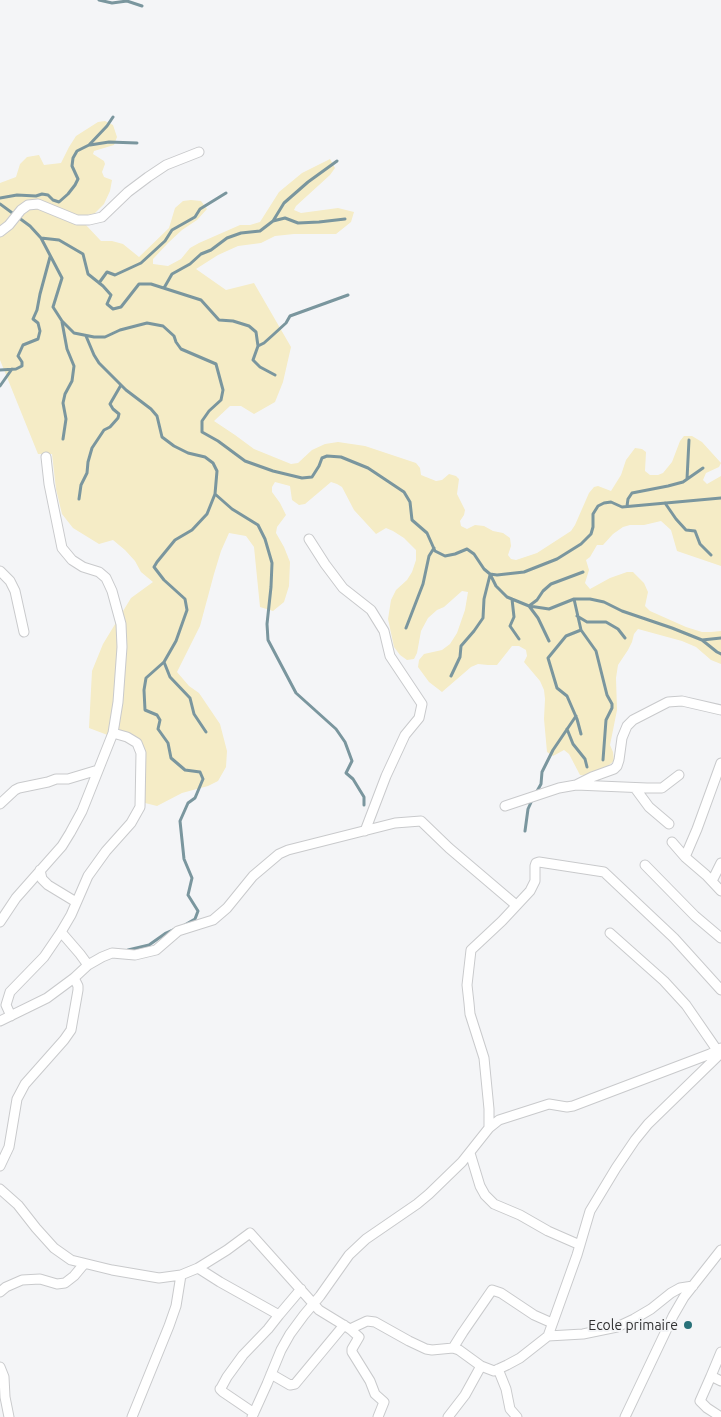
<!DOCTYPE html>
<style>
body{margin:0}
canvas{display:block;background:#f4f5f7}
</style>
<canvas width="721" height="1417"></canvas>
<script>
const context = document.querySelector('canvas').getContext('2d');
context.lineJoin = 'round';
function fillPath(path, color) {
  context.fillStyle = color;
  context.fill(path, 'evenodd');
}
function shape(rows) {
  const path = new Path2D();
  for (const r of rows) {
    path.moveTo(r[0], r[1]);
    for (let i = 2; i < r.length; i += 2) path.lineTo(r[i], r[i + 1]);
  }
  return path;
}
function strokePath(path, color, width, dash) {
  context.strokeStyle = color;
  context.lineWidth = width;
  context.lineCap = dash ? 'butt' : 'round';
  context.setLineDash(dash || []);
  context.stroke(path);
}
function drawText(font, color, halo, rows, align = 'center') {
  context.font = font + ' Ubuntu,sans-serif';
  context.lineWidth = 4;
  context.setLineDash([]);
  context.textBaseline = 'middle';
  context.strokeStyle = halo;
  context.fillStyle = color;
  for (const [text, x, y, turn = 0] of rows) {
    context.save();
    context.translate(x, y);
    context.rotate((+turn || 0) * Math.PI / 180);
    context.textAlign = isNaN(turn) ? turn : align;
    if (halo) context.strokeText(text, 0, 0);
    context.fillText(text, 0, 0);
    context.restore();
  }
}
const sand = shape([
 [105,121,113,125,117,137,114,145,94,151,93,154,104,161,105,164,102,172,104,177,112,180,110,191,104,204,94,214,80,216,85,224,101,241,112,241,123,244,139,257,169,228,175,208,183,201,191,200,201,201,207,209,197,220,182,230,168,243,153,259,153,264,168,266,181,259,190,248,199,243,240,225,250,225,260,222,279,192,302,173,330,159,335,168,330,175,296,206,294,210,301,213,338,208,354,212,351,222,336,234,294,234,275,236,261,243,238,246,218,255,196,269,226,290,254,283,291,347,283,382,275,402,254,414,241,406,230,406,214,421,235,435,254,449,291,464,298,463,312,450,325,444,338,442,365,446,416,463,420,468,421,475,436,481,442,480,449,474,456,476,459,479,457,494,465,510,464,515,460,521,461,526,467,529,475,525,484,526,493,531,503,533,510,538,511,546,508,555,511,559,516,560,537,553,571,531,575,525,589,493,594,487,598,486,611,491,621,475,626,460,635,448,642,449,646,452,645,471,650,475,658,475,663,473,672,462,680,441,684,436,692,436,702,442,721,463,719,467,706,473,703,480,707,484,721,476,721,566,677,551,671,530,661,521,644,525,630,525,623,527,613,534,603,545,597,545,590,557,586,560,589,570,585,583,590,589,610,578,627,572,633,572,644,583,648,592,645,606,650,611,686,627,702,632,711,632,721,631,721,664,711,660,696,647,682,641,638,629,634,634,632,642,628,650,618,665,616,678,617,710,610,745,613,752,614,761,605,768,587,776,580,775,569,754,564,750,553,756,547,752,544,719,545,699,544,690,540,681,524,662,527,656,526,650,519,646,512,646,497,665,488,665,478,664,471,667,442,692,429,682,418,667,419,660,424,654,442,650,450,644,457,633,465,610,468,592,462,591,444,607,437,610,428,618,421,631,417,653,414,659,407,660,400,655,394,647,388,619,391,600,396,590,407,580,412,572,416,560,416,550,404,538,393,531,386,528,376,534,354,510,342,487,337,484,331,482,305,504,299,505,292,500,290,486,275,482,272,487,272,492,280,503,286,515,277,527,276,533,284,547,290,562,289,586,284,602,273,611,260,607,254,547,246,536,229,533,221,551,214,574,200,626,177,672,189,686,199,693,220,724,227,751,226,767,218,781,208,786,182,793,157,806,145,803,145,751,134,745,89,728,92,671,103,644,131,598,153,582,141,572,135,561,125,550,113,540,99,544,73,528,62,514,56,489,52,454,38,454,0,360,0,183,16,177,20,164,27,157,39,155,44,165,61,163,69,147,76,136,98,122]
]);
const stream = shape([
 [99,0,112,3,127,1,142,6],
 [90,145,109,142,137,143],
 [0,198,17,195,36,196,42,194,48,195,53,200,59,202,68,194,75,185,78,179,72,166,73,158,77,151,89,145,107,126,113,117],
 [0,204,30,226,41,238,62,278,53,307,62,321,74,333,94,337,105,337,120,330,147,323,163,326,174,336,176,342,181,349,216,364,223,390,221,400,209,411,202,421,202,432,218,441,245,461,273,471,302,478,312,477,319,466,322,458,327,456,341,457,368,468,404,492,410,502,412,520,427,533,435,551,445,556,455,554,467,549,474,554,484,569,490,574,497,575,524,572,557,559,581,544,591,534,593,527,593,514,598,506,604,503,611,502,622,507,721,498],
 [273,221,285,218,298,223,319,222,345,219],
 [41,238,59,240,83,254,88,274,103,286,111,295,107,304,113,309,121,307,139,284,151,284,201,300,219,320,233,321,249,326,256,332,258,346,264,343,274,334,286,323,290,316,348,295],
 [99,283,107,272,115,275,141,263,165,241,172,230,195,217,200,209,226,193],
 [164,288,172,274,190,264,201,254,211,250,227,238,241,233,260,231,273,221,284,203,308,182,337,161],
 [62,322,67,349,74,366,72,381,65,394,63,403,66,419,63,439],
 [86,336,94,355,99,363,126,390,151,409,157,416,162,437,174,446,188,453,205,457,213,463,217,471,215,494,207,514,192,530,175,540,157,562,154,567,164,580,185,599,187,610,176,641,164,662,146,678,144,690,145,710,157,715,160,720,158,729,168,743,171,758,185,770,200,772,203,779,195,798,188,803,180,821,184,859,192,878,188,895,198,911,195,919,183,926],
 [258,346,253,360,260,367,275,375],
 [0,370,16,369,22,366,22,362,18,356,23,345,38,339,40,331,38,323,33,319,37,310,40,294,50,257],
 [0,386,12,369],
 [687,479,689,440],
 [215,494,232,509,258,525,265,539,272,563,271,587,267,624,268,640,296,693,336,729,345,742,352,761,346,773,353,779,364,797,364,805],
 [79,499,81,485,87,473,88,462,92,448,104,430,110,427,118,418,119,414,113,409,110,404,121,385],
 [665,503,676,519,686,530,695,531,700,544,711,555],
 [627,506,628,499,632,493,668,486,683,482,703,468],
 [490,574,496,586,507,597,529,606,549,609,574,599,590,599,604,602,622,611,672,628,702,640,717,652,721,654],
 [512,599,514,617,510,626,519,639],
 [574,599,581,630,566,636,548,658,557,688,567,696,577,719,581,734],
 [577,616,587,622,606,622,618,629,625,638],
 [406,628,423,584,429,556,434,548],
 [581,630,596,651,607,695,612,704,612,708,606,720,603,760],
 [702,640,721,638],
 [549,641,538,618,529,606,537,600,543,591,551,584,583,572],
 [164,662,170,677,190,698,194,714,206,732],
 [451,676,460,657,461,646,474,631,483,618,484,599,490,575],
 [567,729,573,744,585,759,587,767],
 [536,793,541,784,542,772,553,750,576,716],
 [525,831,528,809,533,798],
 [128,950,149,945,166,933,175,929]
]);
const minor = shape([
 [0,232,9,225,21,210,28,205,38,204,77,220,89,220,102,217,128,192,148,177,166,165,199,152],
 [309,539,325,564,343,588,371,610,384,631,390,656,422,704,419,718,405,735,386,776,365,831],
 [0,571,10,581,15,591,24,632],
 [576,785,592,777,614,769,617,766,619,760,622,738,627,726,633,720,668,702,682,701,721,710],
 [635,788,649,807,669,824],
 [0,804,15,790,19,788,48,782,56,779,68,779,98,770],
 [505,806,559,788,576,785,647,788,662,788,679,775],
 [672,842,685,857,706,875,721,891],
 [685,857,697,829,721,763],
 [645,865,695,916,721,938],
 [40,870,42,879,48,885,76,902],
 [712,881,721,863],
 [0,922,16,898,62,846,70,833,82,811,113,733,118,702,122,647,121,624,112,591,106,578,99,572,83,567,72,560,62,548,49,484,46,457],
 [610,933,664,981,686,1005,717,1050],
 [88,965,80,954,61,932,71,915,88,876,106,851,131,823,140,807,141,753,137,743,127,737,113,733],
 [11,1016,6,1005,10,992,44,957,61,932],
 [0,1021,47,998,74,978,88,965,102,957,112,953,135,955,156,950,178,931,213,920,227,908,253,876,279,854,288,850,395,823,421,821,449,848,516,905],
 [489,1128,489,1109,484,1058,470,1014,469,1003,467,985,471,950,502,921,530,891,535,881,535,866,536,863,539,862,604,872,674,938,721,990],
 [470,1153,480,1186,485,1195,494,1204,520,1215,548,1231,580,1245],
 [0,1166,9,1147,17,1099,25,1084,64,1040,71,1030,78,990,78,986,74,978],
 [0,1189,18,1205,36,1228,54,1248,71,1260,112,1270,159,1278,181,1275,198,1268,220,1282,279,1315,301,1289],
 [198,1268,227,1250,250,1233,319,1310,350,1329,359,1337,352,1349,352,1352,370,1381,375,1394,384,1402,378,1417],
 [0,1292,6,1287,22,1280,40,1279,57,1284,65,1283,74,1276,84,1264],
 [350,1329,367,1321,375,1322,409,1341,426,1349,432,1350,453,1348,459,1350,481,1366,494,1371,507,1365,520,1358,548,1336,583,1334,617,1327,634,1319,651,1309,671,1293,680,1288,693,1286],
 [548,1336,577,1255,590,1211,616,1168,635,1140,648,1124,721,1053],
 [453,1348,463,1332,492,1290,501,1293,534,1315,552,1323],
 [721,1352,711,1376,721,1381],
 [0,1367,4,1377,5,1397,9,1417],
 [498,1369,506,1389,510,1409,517,1417],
 [271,1374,290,1385,295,1384,344,1325],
 [711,1376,700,1401,707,1408,721,1417],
 [254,1413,223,1392,220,1389,221,1388,227,1377,243,1355,268,1329,279,1315],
 [132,1417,169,1326,176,1306,181,1275],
 [252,1417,267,1384,281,1350,290,1334,304,1315,320,1296,349,1255,366,1239,417,1204,429,1194,462,1162,489,1128,499,1120,549,1104,567,1107,573,1106,710,1054,721,1048],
 [448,1417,465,1395,481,1366],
 [625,1417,673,1316,684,1297,721,1250]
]);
const markers = [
 [688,1325,5,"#287179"]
];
const poiNames = [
 ["Ecole primaire",678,1325]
];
fillPath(sand, '#f5ecc6');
strokePath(stream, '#7a969e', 3);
strokePath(minor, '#c9cacc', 11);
strokePath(minor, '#fff', 9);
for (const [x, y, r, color] of markers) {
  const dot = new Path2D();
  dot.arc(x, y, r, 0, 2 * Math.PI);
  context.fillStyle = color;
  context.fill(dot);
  strokePath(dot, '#f4f5f7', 2);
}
drawText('14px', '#313132', '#f4f5f7', poiNames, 'right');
</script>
